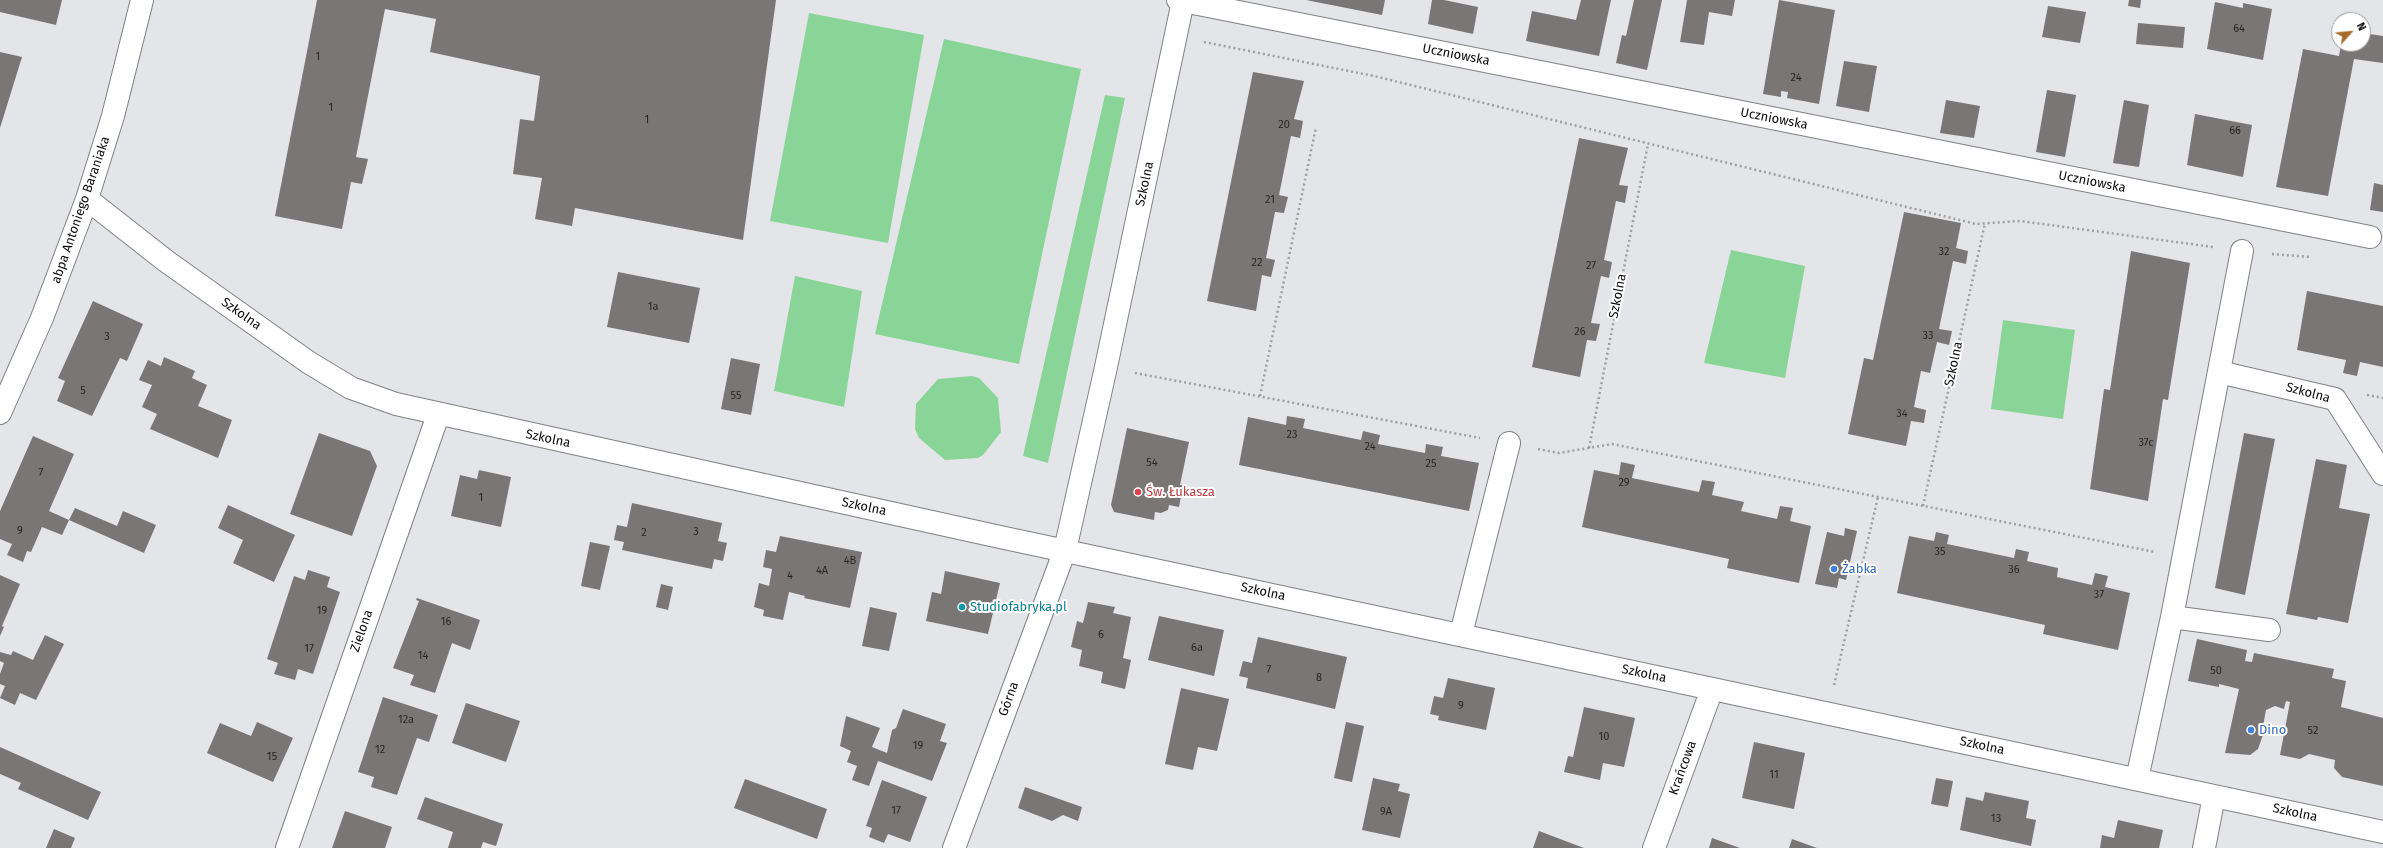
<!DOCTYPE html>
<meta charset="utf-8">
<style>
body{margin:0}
#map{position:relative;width:2383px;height:848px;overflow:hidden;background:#e4e5e9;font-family:"Fira Sans",sans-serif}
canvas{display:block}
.north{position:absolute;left:2331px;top:12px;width:40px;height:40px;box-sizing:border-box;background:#fff;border:1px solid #9d9d9e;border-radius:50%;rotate:63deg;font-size:11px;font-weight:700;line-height:16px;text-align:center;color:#0b0b0d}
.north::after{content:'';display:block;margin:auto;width:14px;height:18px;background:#a66c2b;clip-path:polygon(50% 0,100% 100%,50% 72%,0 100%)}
</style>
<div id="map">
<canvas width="2383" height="848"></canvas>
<div class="north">N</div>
</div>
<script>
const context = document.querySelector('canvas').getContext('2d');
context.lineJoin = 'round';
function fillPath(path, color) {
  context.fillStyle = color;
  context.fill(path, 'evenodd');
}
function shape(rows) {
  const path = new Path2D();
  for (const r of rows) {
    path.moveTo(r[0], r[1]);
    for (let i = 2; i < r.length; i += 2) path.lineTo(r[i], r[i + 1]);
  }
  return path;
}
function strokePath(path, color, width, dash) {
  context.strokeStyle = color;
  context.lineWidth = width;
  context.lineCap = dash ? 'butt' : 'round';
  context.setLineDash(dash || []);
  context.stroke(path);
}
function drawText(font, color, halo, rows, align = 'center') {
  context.font = font + ' "Fira Sans",sans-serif';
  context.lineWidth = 4;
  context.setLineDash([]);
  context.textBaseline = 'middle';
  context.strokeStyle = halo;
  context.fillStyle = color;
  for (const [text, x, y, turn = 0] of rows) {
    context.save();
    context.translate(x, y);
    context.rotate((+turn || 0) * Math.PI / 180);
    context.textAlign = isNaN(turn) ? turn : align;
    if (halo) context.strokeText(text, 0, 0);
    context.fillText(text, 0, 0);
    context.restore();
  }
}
const green = shape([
 [809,13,924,35,888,243,770,221],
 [944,39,1081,69,1019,364,875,334],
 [1105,95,1125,98,1048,463,1023,456],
 [1731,250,1805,266,1785,378,1704,363],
 [795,276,862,291,844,407,774,391],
 [2003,320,2075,330,2063,419,1991,409],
 [972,376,979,378,998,398,1001,432,983,455,978,458,945,460,919,438,915,429,916,404,938,379]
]);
const building = shape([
 [0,0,62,0,56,25,0,12],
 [317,0,776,0,743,240,575,208,572,226,535,219,542,178,513,174,520,119,534,121,540,76,430,52,436,19,385,9,356,157,368,159,362,184,351,182,342,229,275,216],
 [1306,0,1385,0,1382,15],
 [1432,0,1444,0,1478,7,1473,34,1428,24],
 [1581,0,1611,0,1599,56,1526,41,1532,11,1576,20],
 [1634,0,1662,0,1647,70,1616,63,1622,35,1626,36],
 [1687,0,1735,0,1732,16,1709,12,1704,45,1680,42],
 [1779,0,1835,10,1819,104,1787,98,1788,92,1781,91,1781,97,1763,94],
 [2129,0,2141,0,2140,8,2128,6],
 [2215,2,2243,8,2243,3,2272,9,2263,60,2207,49],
 [2048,6,2086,12,2080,43,2042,37],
 [2138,23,2185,27,2183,48,2136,44],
 [2363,33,2383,36,2383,63,2354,59,2328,196,2276,187,2303,49,2339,56,2341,44,2363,44],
 [0,52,22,57,0,128],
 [1844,61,1877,66,1869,112,1836,106],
 [1253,72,1304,81,1294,119,1303,121,1300,138,1291,136,1279,195,1288,197,1284,213,1275,212,1266,258,1275,260,1271,277,1262,275,1256,311,1207,301],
 [2047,90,2076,95,2065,157,2036,152],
 [1946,100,1980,106,1974,138,1940,133],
 [2124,100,2149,105,2139,167,2113,163],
 [2195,114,2252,125,2243,177,2187,165],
 [1579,138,1628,148,1619,185,1628,186,1625,203,1616,201,1604,260,1612,262,1609,278,1601,276,1591,323,1600,324,1596,341,1587,340,1580,377,1532,367],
 [2374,183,2383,185,2383,212,2370,210],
 [1904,212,1961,223,1956,248,1968,251,1966,264,1953,261,1939,329,1952,331,1949,345,1937,342,1930,373,1921,371,1914,407,1926,410,1924,423,1911,421,1906,446,1848,434,1864,358,1873,360],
 [2131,251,2190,263,2168,400,2163,399,2148,501,2090,489,2104,389,2110,390],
 [618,272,700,288,689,343,607,327],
 [2307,291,2383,306,2383,367,2360,362,2357,376,2343,373,2346,360,2297,350],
 [93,301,143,324,127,361,120,358,92,416,57,401,65,381,58,378],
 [164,357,195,371,192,378,207,385,198,406,232,420,218,458,150,429,157,414,142,407,152,385,139,380,148,360,161,366],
 [731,358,760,364,751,415,721,409],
 [1287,416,1305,419,1303,428,1361,440,1363,431,1380,435,1378,444,1425,453,1426,444,1443,447,1441,456,1479,463,1469,511,1239,465,1248,417,1286,425],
 [1127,428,1189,442,1180,485,1183,485,1179,507,1169,505,1168,510,1161,513,1155,512,1154,520,1114,512,1111,505],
 [319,433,370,451,377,466,352,536,290,514],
 [2244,433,2275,439,2245,595,2215,588],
 [33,436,74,454,49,511,69,520,62,535,42,527,31,552,27,551,23,562,7,555,12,544,0,539,0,511],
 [2316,459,2347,465,2339,508,2370,514,2348,623,2318,617,2317,620,2286,614],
 [1621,462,1635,465,1632,478,1699,492,1702,480,1715,482,1712,495,1744,502,1741,511,1777,519,1780,506,1793,508,1790,521,1811,526,1799,583,1727,568,1729,559,1582,527,1594,470,1619,475],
 [479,470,511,477,501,527,451,516,460,475,477,479],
 [632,503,722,523,718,541,727,543,723,561,714,559,712,569,622,550,624,542,614,540,617,525,627,527],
 [228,505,295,535,274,582,233,563,243,540,218,528],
 [75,508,117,526,123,511,156,525,144,553,69,520],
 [1845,528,1857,531,1846,580,1839,578,1837,588,1815,584,1827,532,1844,536],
 [1936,532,1949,535,1947,544,2014,558,2016,549,2029,552,2027,561,2058,568,2057,577,2092,585,2095,573,2108,576,2105,587,2130,593,2118,650,2043,634,2045,625,1897,593,1909,536,1934,541],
 [780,536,862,552,850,608,804,598,805,596,789,592,783,620,763,616,764,610,754,607,759,583,769,586,772,569,763,567,766,550,776,552],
 [590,542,610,546,600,590,581,586],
 [308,570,330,577,327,587,340,592,313,674,298,669,295,680,274,674,278,663,267,659,294,576,305,580],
 [945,571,1000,583,988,634,926,621,932,592,941,594],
 [0,575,20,584,2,626,4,627,0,636],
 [661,584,673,587,668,610,656,607],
 [417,598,480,620,470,650,452,643,435,693,410,685,414,675,393,668,419,601,416,600],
 [1088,602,1115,607,1113,613,1131,617,1123,658,1131,660,1125,689,1101,683,1103,672,1079,666,1082,650,1071,647,1077,621,1083,623],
 [870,607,897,613,889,651,862,646],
 [1159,616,1224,630,1214,676,1148,660],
 [45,635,64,644,36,700,20,693,15,705,0,698,5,686,0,684,0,674,4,663,0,661,0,652,11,655,13,651,33,660],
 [1258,637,1347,657,1335,709,1246,688,1248,678,1239,676,1243,661,1252,663],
 [2197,639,2247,650,2245,661,2252,662,2254,653,2334,669,2332,678,2346,681,2341,707,2383,718,2383,786,2342,777,2334,768,2335,760,2309,754,2300,759,2280,755,2290,702,2286,701,2284,709,2275,706,2266,710,2262,731,2264,732,2258,749,2250,755,2225,753,2239,689,2219,684,2219,687,2188,681],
 [1448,678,1495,688,1486,730,1438,720,1439,716,1430,714,1434,696,1443,698],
 [1181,688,1229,699,1217,751,1198,747,1193,770,1165,764],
 [383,697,438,715,429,742,417,738,397,795,371,787,374,777,358,772],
 [466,703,520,721,506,762,452,743],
 [1584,707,1635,718,1624,767,1603,763,1600,780,1564,772,1568,756,1573,757],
 [903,709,946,724,940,741,947,743,932,781,878,761,869,786,852,780,857,766,847,762,851,751,840,746,846,716,880,728,872,747,887,753,892,730,896,728],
 [257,722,293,738,273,782,207,753,220,723,251,736],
 [1346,722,1364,726,1352,782,1334,778],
 [1754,742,1805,753,1794,809,1742,798],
 [0,747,101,792,88,820,18,789,21,783,0,774],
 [1373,778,1400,784,1398,791,1410,794,1400,838,1362,830],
 [1936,778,1953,781,1948,807,1931,804],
 [745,779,827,809,817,839,734,808],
 [882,780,927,797,910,842,888,834,884,843,869,837,872,828,866,826],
 [1025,787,1082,807,1078,821,1063,815,1052,821,1018,808],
 [1985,792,2029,801,2026,818,2036,820,2031,846,1960,830,1966,797,1983,801],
 [425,797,503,824,496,846,483,842,481,848,448,848,453,832,417,819],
 [345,811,392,827,385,848,332,848],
 [2118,820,2163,830,2159,848,2100,848,2102,835,2114,838],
 [54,829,75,838,71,848,46,848],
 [1539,831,1584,848,1533,848],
 [1712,838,1740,848,1709,848],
 [1792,839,1817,848,1789,848]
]);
const path = shape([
 [1204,42,1374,76,1976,224,2020,221,2213,247],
 [2272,254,2311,257],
 [1135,373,1480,438],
 [2367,395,2383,398],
 [1260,396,1316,127],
 [1589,448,1648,144],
 [1538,449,1559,453,1612,444,2155,552],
 [1923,506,1985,223],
 [1834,685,1878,497]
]);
const street = shape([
 [1178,0,2370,237],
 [87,199,166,261,308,362,351,388,396,404,1000,537,2383,832],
 [2219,372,2335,399,2383,474],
 [0,413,42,318,87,199,113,116,142,0],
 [2172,617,2269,630],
 [1461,634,1509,443],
 [2137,779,2172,617,2242,251],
 [287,848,438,415],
 [954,848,1065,550,1106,367,1183,1],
 [1654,848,1712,689],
 [2204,848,2214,796]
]);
const markers = [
 [1138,492,4,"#e0444e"],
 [1834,569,4,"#3f7fe0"],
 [962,607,4,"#0f9aa8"],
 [2251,730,4,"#3f7fe0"]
];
const numberNames = [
 ["64",2239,29],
 ["1",318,57],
 ["24",1796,78],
 ["1",331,108],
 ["1",647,120],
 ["20",1284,125],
 ["66",2235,131],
 ["21",1270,200],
 ["32",1944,252],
 ["22",1257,263],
 ["27",1591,266],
 ["1a",653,307],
 ["26",1580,332],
 ["33",1928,336],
 ["3",107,337],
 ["5",83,391],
 ["55",736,396],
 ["34",1902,414],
 ["23",1292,435],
 ["37c",2146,443],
 ["24",1370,447],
 ["54",1152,463],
 ["25",1431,464],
 ["7",41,473],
 ["29",1624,483],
 ["1",481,498],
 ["9",20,531],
 ["3",696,532],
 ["2",644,533],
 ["35",1940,552],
 ["4B",850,561],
 ["36",2014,570],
 ["4A",822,571],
 ["4",790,576],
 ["37",2099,595],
 ["19",322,611],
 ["16",446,622],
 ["6",1101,635],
 ["6a",1197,648],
 ["17",309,649],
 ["14",423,656],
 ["7",1269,670],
 ["50",2216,671],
 ["8",1319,678],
 ["9",1461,706],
 ["12a",406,720],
 ["52",2313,731],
 ["10",1604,737],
 ["19",918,746],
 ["12",380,750],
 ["15",272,757],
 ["11",1774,775],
 ["17",896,811],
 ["9A",1386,812],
 ["13",1996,819]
];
const streetNames = [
 ["Uczniowska",1456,55,11],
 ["Uczniowska",1774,119,11],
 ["Uczniowska",2092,182,11],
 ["Szkolna",1145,184,-78],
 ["abpa Antoniego Baraniaka",81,210,-71],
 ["Szkolna",1618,296,-79],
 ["Szkolna",241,314,35],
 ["Szkolna",1954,364,-78],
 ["Szkolna",2308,393,15],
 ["Szkolna",548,439,12],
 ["Szkolna",864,507,12],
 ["Szkolna",1263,592,12],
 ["Zielona",362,631,-71],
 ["Szkolna",1644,674,12],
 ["Górna",1009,699,-70],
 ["Szkolna",1982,746,12],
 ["Krańcowa",1683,768,-70],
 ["Szkolna",2295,813,12]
];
const healthNames = [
 ["Św. Łukasza",1146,492]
];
const shopNames = [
 ["Żabka",1842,569],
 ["Dino",2259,730]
];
const cultureNames = [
 ["Studiofabryka.pl",970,607]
];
fillPath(green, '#89d598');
fillPath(building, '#7b7676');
strokePath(street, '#808185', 24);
strokePath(path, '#9d9ea1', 2.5, [2, 3]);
strokePath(street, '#fff', 22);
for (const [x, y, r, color] of markers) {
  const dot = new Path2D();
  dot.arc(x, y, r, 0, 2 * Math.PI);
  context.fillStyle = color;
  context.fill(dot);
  strokePath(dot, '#fff', 1.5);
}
drawText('11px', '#272627', null, numberNames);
drawText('13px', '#0b0b0d', '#fff', streetNames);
drawText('13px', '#be3a42', '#fff', healthNames, 'left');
drawText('13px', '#366cbe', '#fff', shopNames, 'left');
drawText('13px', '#0d838f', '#fff', cultureNames, 'left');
</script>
